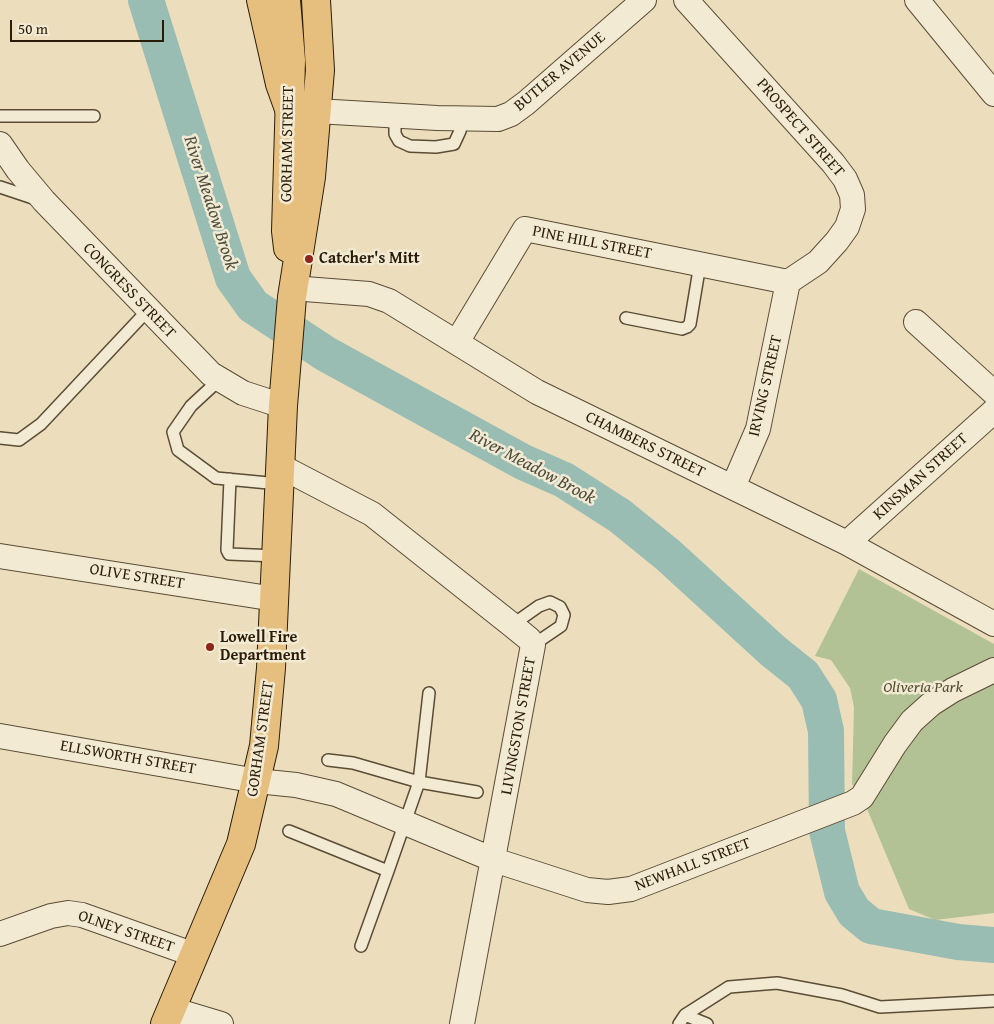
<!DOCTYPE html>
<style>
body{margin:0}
#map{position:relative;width:994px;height:1024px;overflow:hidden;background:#ecdebd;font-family:"Gentium Book Plus",serif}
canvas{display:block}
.scale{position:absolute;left:10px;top:20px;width:154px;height:22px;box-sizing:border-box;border:2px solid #2a1c08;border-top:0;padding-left:6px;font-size:15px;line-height:18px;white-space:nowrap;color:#2a1c08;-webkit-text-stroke:4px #f3ead4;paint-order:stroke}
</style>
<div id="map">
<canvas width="994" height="1024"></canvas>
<div class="scale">50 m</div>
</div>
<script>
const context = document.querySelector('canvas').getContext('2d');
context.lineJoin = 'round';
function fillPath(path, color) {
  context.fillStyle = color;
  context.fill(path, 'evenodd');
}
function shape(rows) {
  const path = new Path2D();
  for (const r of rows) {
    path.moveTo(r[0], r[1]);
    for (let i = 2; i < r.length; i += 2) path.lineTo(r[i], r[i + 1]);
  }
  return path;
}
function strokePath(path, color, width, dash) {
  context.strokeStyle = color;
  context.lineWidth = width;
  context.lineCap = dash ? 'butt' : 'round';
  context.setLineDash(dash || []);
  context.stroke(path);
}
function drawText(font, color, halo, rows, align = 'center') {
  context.font = font + ' "Gentium Book Plus",serif';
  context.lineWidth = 5;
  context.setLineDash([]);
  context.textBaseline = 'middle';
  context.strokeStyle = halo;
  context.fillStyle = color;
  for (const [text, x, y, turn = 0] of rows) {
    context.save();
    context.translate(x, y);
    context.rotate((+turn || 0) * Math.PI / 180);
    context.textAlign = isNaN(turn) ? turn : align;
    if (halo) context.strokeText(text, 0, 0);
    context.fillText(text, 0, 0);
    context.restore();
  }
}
const green = shape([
 [859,569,994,644,994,913,935,920,909,909,862,797,852,784,854,707,850,688,831,660,815,656]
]);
const river = shape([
 [146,0,233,278,253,306,326,354,523,462,564,480,620,516,668,555,773,651,803,675,819,700,826,731,827,831,842,892,854,912,871,926,958,942,994,945]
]);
const lane = shape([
 [0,116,94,116],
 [395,116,395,134,399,141,410,146,436,147,454,144,460,131,462,119],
 [0,187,39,200],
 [626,318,682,329,687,327,690,324,700,264],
 [219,380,191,406,173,432,178,450,216,478,279,484],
 [0,438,19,440,41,424,148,310],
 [230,479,227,550,229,554,276,556],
 [512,625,539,606,550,602,560,607,564,615,561,626,533,645],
 [328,760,353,763,419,782,477,792],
 [289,831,388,871,419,782,429,693],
 [361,946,388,871],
 [685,1015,707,1024],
 [679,1024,685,1015,729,987,777,983,842,995,880,1007,994,1001]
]);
const street = shape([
 [686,0,833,163,845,179,852,195,853,209,847,227,837,241,818,262,788,282],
 [917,0,994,94],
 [299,110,437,118,498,119,511,114,526,103,644,0],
 [0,144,18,170,44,201,211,374,243,393,283,406],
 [292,288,369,294,389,301,537,392,847,543,994,624],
 [916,322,994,393],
 [457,342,525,229,788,282],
 [280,466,372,514,512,625,529,639,533,645,462,1024],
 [733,487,758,429,788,282],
 [847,543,994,411],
 [0,556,275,599],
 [0,736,257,781,296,785,336,794,494,860,587,890,608,892,631,889,853,803,862,797,895,744,912,721,931,704,953,690,994,670],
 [0,934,51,916,68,913,82,915,195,955],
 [171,1009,221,1024]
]);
const primary = shape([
 [286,0,291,60,286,231,288,248],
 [165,1024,241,844,264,746,271,668,283,406,292,297,311,177,320,70,316,0]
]);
const highway = shape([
 [261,0,280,84,289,109]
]);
const markers = [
 [309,259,5,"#8f2418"],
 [210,647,5,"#8f2418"]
];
const streetNames = [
 ["BUTLER AVENUE",560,72,-40],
 ["PROSPECT STREET",800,128,49],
 ["GORHAM STREET",288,144,-89],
 ["PINE HILL STREET",592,243,11],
 ["CONGRESS STREET",129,291,46],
 ["IRVING STREET",766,386,-77],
 ["CHAMBERS STREET",645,445,26],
 ["KINSMAN STREET",921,477,-42],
 ["OLIVE STREET",137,577,9],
 ["LIVINGSTON STREET",519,726,-80],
 ["GORHAM STREET",261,739,-82],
 ["ELLSWORTH STREET",128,758,10],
 ["NEWHALL STREET",693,865,-21],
 ["OLNEY STREET",126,932,19]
];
const poiNames = [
 ["Catcher's Mitt",319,259],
 ["Lowell Fire",220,638],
 ["Department",220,656]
];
const parkNames = [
 ["Oliveria Park",923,688]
];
const waterNames = [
 ["River Meadow Brook",210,203,72],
 ["River Meadow Brook",532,467,28]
];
fillPath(green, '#b3c294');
strokePath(river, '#99bcb3', 36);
strokePath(lane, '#5a4c35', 14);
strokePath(street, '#5a4c35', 26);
strokePath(primary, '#2a1c08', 30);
strokePath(highway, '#2a1c08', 30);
strokePath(lane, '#f3ead4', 11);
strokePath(street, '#f3ead4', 24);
strokePath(primary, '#e6bf7e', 28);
strokePath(highway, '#e6bf7e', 28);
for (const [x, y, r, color] of markers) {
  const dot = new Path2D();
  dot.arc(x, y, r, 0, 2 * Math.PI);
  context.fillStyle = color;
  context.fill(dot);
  strokePath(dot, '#f3ead4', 2);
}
drawText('16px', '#2a1c08', '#f3ead4', streetNames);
drawText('bold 16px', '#2a1c08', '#f3ead4', poiNames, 'left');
drawText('italic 16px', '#534e32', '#f3ead4', parkNames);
drawText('italic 18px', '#4b4c3b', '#f3ead4', waterNames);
</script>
